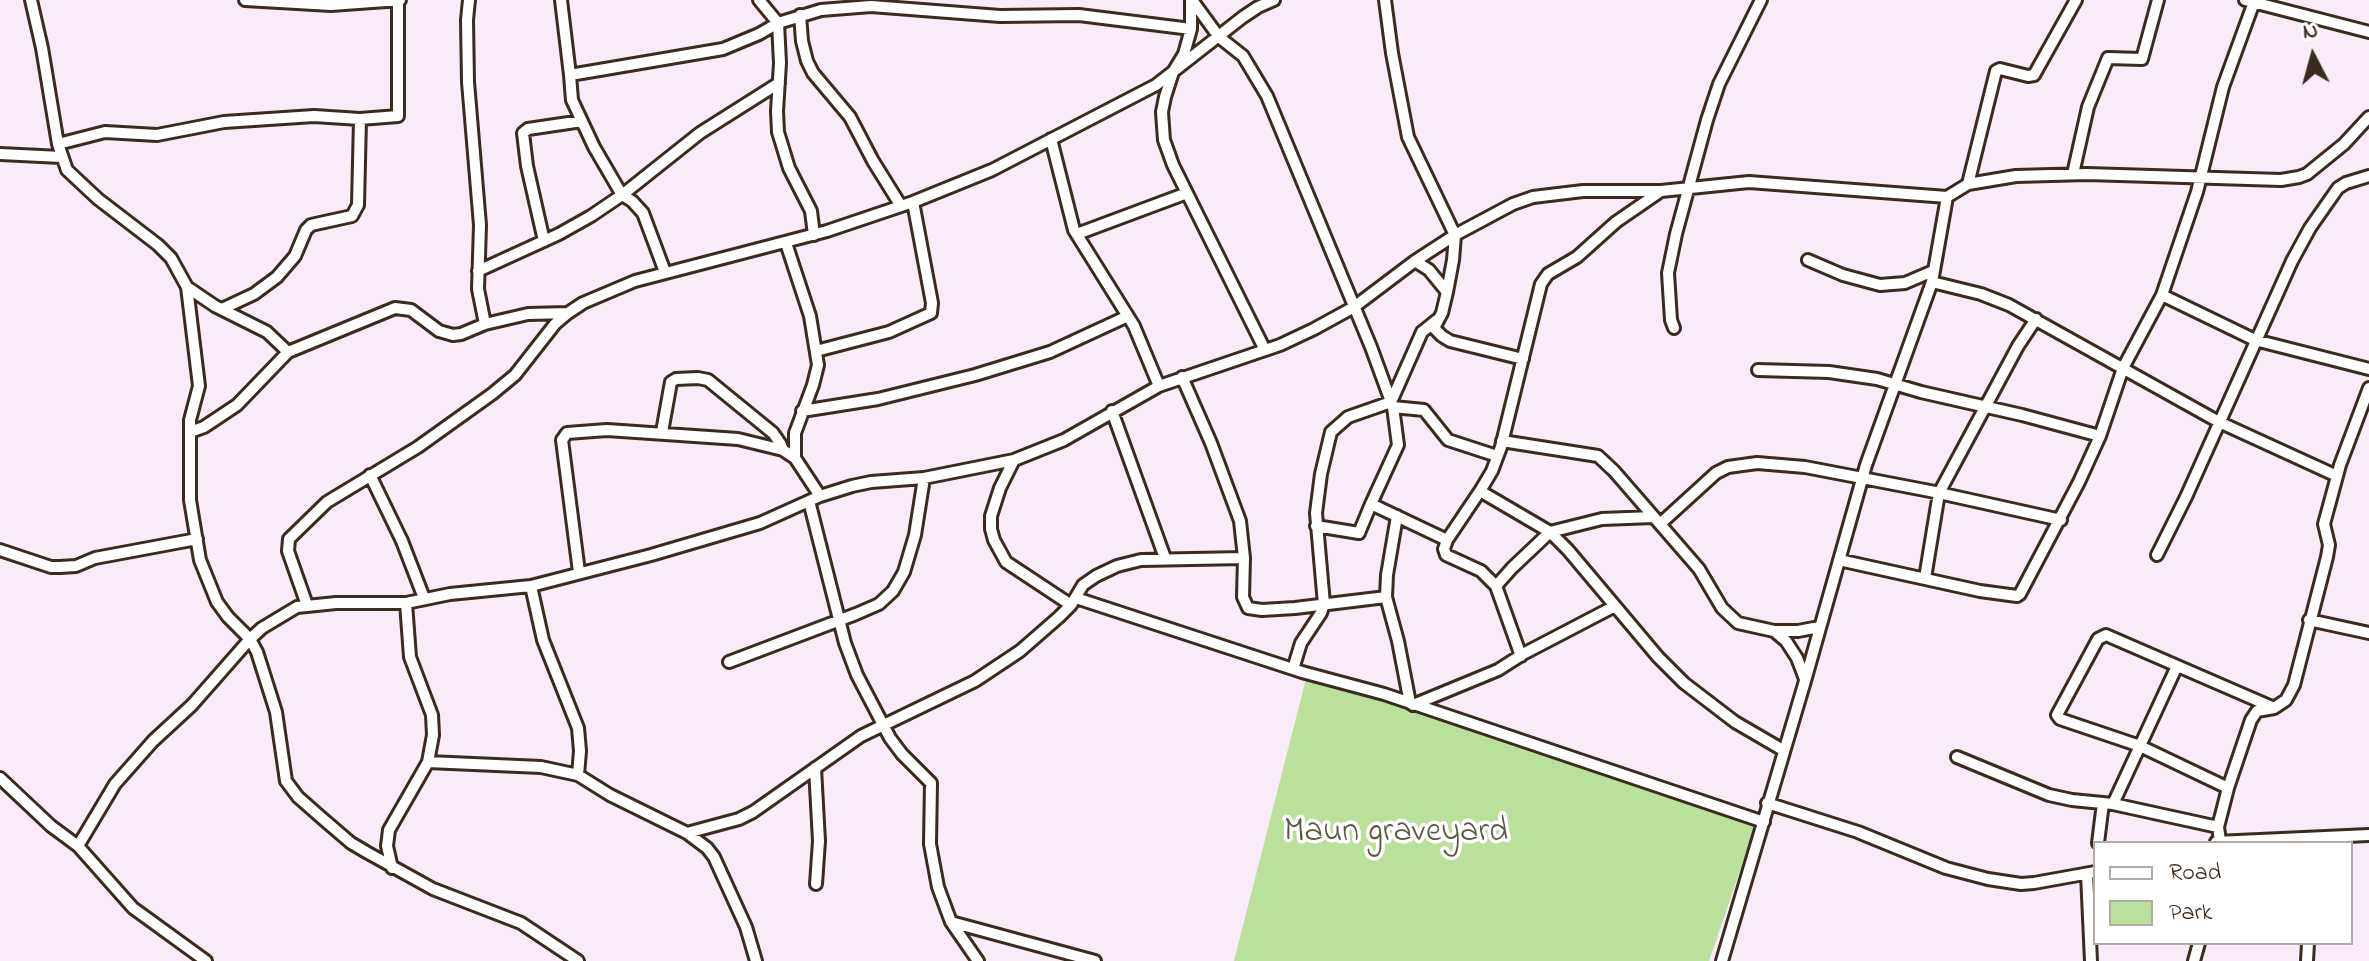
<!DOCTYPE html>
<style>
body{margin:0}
#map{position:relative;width:2369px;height:961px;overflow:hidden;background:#f9ecf8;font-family:"Indie Flower",sans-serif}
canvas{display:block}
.legend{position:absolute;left:2093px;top:841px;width:260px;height:104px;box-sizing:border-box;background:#fff;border:2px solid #b1aaa5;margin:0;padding:10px 14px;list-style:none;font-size:24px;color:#3b2a1e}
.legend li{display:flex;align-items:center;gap:16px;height:40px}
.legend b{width:40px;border:2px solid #b1aaa5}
.north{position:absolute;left:2273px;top:16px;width:80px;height:80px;-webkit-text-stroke:6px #fff;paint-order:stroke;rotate:354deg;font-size:22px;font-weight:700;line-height:32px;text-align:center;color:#3b2a1e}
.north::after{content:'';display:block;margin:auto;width:28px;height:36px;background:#3b2a1e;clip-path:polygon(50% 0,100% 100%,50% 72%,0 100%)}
</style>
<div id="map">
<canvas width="2369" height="961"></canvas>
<ul class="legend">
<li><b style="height:10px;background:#fff"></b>Road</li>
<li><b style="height:22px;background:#bae09b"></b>Park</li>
</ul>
<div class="north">N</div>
</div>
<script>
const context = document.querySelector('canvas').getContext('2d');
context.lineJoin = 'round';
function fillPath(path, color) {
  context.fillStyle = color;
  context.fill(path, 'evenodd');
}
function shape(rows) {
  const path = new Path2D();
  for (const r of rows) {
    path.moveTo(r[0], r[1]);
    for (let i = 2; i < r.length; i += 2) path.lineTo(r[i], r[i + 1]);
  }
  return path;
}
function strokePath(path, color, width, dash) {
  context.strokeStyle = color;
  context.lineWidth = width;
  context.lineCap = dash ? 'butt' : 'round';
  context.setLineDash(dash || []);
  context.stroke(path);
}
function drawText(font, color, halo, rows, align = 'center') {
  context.font = font + ' "Indie Flower",sans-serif';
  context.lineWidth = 7;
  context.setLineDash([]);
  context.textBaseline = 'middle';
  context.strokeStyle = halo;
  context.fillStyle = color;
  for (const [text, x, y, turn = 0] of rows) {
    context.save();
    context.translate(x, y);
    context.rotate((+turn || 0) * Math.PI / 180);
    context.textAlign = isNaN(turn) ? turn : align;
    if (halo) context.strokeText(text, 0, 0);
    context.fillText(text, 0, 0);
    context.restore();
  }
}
const green = shape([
 [1308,671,1757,821,1709,961,1234,961]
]);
const street = shape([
 [31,0,42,48,58,144,67,170,98,199,158,245,171,258,187,287,199,386,190,420,190,500,200,560,217,602,228,617,250,639,257,652,276,712,286,781,298,797,323,819,351,843,368,853,433,889,521,923,578,961],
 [245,0,331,5,400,0],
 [469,0,467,20,468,82,480,225,478,289,485,324],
 [561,0,570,75],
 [759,0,778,23,821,10,871,6,1000,16,1079,15,1191,29,1191,0],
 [1192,0,1219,37,1243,56,1267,96,1371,347,1393,407,1424,410,1448,440,1497,456],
 [1385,0,1392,53,1408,137,1455,235,1453,260,1447,292],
 [2245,0,2369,32],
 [800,15,802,41,807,61,813,73,850,117,873,161,901,206],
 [1191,29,1184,54,1173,72,1165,97,1162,112,1164,140,1173,165,1265,350],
 [1051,139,1074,230,1134,326,1159,386],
 [58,144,105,132,157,135,224,122,314,116,360,119,398,116,398,0],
 [0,154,61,157],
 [2073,174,2088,107,2108,58,2142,59,2158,0],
 [1968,184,1996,71,2000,69,2028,76,2034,75,2076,0],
 [1661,191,1616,222,1577,257,1548,274,1541,284,1501,447,1492,471,1480,491,1550,532,1568,550,1658,657,1684,683,1735,722,1783,750],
 [1077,234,1187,193],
 [544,241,527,166,523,133,528,129,582,121],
 [786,243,810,316,818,365,813,385,795,433,795,458,820,496],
 [1808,260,1843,275,1880,285,1905,283,1933,271],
 [1415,261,1429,270,1447,292,1442,313,1434,328,1442,336,1450,341,1523,359],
 [478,271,559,234,591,216,622,195,700,133,779,83],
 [665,272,643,213,632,201,622,195,594,147,572,100,570,75,723,49,759,34,778,23,780,63,777,111,778,132,789,168,811,211,814,235],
 [1932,282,1981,294,2009,305,2219,422,2337,476],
 [187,287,215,306,267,332,288,352],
 [2162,295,2255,340,2369,369],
 [222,309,254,294,277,277,295,256,306,230,311,225,352,216,358,205,360,119],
 [1674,328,1671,320,1668,273,1676,234,1707,120,1719,84,1761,0],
 [816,351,889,332,931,313,932,303,913,202],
 [1758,370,1829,372,1877,379,1921,392,2022,415,2100,436],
 [1182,377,1211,443,1240,521,1244,558,1243,597,1248,608,1262,610,1295,608,1386,597,1387,575,1397,516],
 [1393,407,1398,445,1371,504,1447,540,1444,549,1446,555,1481,571,1496,586],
 [802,411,878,399,975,375,1050,352,1128,316],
 [1112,411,1165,558],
 [190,432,204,427,237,405,288,352,395,308,411,310,439,331,453,335,461,334,485,324,528,314,568,313],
 [662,432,671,382,676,379,698,378,708,380,773,433,780,443,783,450],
 [1502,441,1598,456,1614,471,1699,569,1722,608,1738,623,1774,631,1798,631,1819,627],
 [1014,460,1000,488,991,516,991,529,994,540,1006,562,1071,605],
 [370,475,402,541,424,598],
 [809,501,845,643,857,675,890,738,902,754,931,783,930,844,938,887,951,922,978,961],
 [1660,524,1716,473,1728,467,1757,463,1805,467,1930,491,2061,520],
 [1316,526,1359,533,1371,504],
 [1447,540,1480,491],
 [0,550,51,567,60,567,76,566,95,558,197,539],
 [2157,555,2186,497,2292,261,2310,228,2338,188,2346,183,2369,176],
 [1839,560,1980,591,2017,596,2020,594,2079,482,2100,436,2123,368,2162,295,2197,192,2223,87,2254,2],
 [579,572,562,440,567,433,607,430,738,439,783,450,795,458],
 [1925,578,1939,493,2018,346,2036,319],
 [531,586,543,640,578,728,580,751,578,775],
 [1386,597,1398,641,1410,703],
 [1076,598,1302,672,1384,694,1764,822],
 [307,605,288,551,289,539,327,502,418,447,492,394,515,375,555,324,568,313,583,303,635,281,827,231,913,202,992,170,1156,85,1243,17,1258,7,1274,0],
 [2309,620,2369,633],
 [1774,631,1786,641,1797,658,1805,679],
 [1521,656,1496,586,1512,568,1550,532,1602,519,1653,517],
 [729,662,856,614,879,604,893,591,904,572,915,535,924,478],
 [1293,669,1301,643,1321,613,1324,604,1316,513,1321,474,1331,432,1348,417,1391,402,1422,332,1437,320],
 [1413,705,1498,670,1523,654,1615,606],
 [1957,757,2049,795,2072,800,2113,804,2218,827],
 [428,762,541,767,578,775,610,795,687,833,707,848,714,857,746,927,756,961],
 [815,768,819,841,816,884],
 [0,778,51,826,78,846,133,908,206,961],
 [2228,788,2140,746,2060,719,2057,715,2098,639,2106,635,2272,707],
 [1767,803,1858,832,1946,868,1988,879,2021,884,2034,883,2095,872],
 [2113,804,2177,666],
 [687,833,739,819,753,812,861,736,975,681,1020,651,1059,617,1071,605,1083,585,1096,576,1117,566,1141,560,1244,558],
 [2220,841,2218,827,2228,788,2251,720,2257,711,2274,708,2286,700,2294,685,2327,557,2329,545,2324,524,2327,513,2340,465,2369,388],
 [2216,842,2369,835],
 [2098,843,2103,803],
 [78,846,115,784,153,741,192,705,250,639,262,628,297,607,336,603,406,603,450,594,531,586,651,555,760,523,820,496,852,486,871,482,924,478,1014,460,1064,440,1159,386,1280,345,1314,329,1354,307,1415,261,1455,235,1513,204,1533,197,1583,191,1661,191,1749,182,1947,197],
 [392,868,387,846,389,830,428,762,433,735,432,715,410,657,406,603],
 [2087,874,2091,961],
 [951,922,1095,961],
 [1722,961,1805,681,1866,465,1932,282,1947,197,1968,184,2016,176,2087,174,2281,180,2299,177,2307,174,2344,144,2369,117],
 [2194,961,2199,943],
 [2307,961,2308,943]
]);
const parkNames = [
 ["Maun graveyard",1396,834]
];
fillPath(green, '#bae09b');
strokePath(street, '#3b2a1e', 16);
strokePath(street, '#fff', 10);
drawText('34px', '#5b583d', '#fff', parkNames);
</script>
